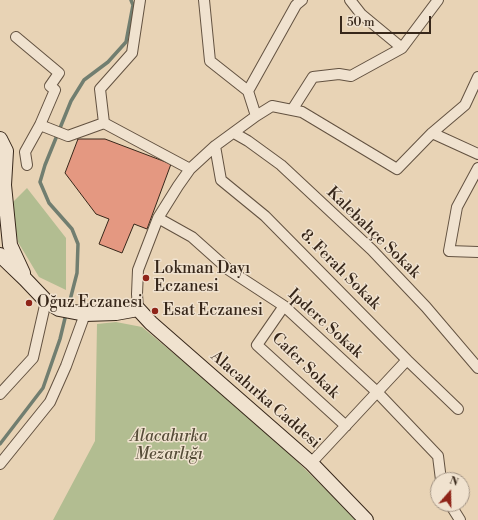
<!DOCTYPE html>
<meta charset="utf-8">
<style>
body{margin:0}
#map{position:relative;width:478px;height:520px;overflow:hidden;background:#e8d3b5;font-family:"Libre Bodoni",serif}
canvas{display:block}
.north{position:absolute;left:430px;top:472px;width:40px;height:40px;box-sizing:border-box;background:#f0e2cf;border:1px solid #a69787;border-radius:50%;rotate:20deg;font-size:11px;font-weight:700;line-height:16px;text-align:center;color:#37271a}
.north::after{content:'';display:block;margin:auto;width:14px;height:18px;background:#8f2418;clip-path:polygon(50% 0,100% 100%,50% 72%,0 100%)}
.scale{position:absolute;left:340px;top:16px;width:91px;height:18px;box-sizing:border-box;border:2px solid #37271a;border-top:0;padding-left:5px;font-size:12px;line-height:14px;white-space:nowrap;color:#37271a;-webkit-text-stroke:3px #f0e2cf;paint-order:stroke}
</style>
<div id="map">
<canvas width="478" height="520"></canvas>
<div class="north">N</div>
<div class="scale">50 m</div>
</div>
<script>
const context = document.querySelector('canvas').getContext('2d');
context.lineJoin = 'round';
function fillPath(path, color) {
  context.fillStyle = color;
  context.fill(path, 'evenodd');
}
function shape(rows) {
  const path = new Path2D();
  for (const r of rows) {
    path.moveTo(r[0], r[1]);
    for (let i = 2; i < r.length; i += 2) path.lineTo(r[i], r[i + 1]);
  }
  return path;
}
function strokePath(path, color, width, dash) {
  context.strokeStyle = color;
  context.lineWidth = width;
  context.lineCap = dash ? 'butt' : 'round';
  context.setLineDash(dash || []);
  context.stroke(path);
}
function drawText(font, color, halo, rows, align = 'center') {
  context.font = font + ' "Libre Bodoni",serif';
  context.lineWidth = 3;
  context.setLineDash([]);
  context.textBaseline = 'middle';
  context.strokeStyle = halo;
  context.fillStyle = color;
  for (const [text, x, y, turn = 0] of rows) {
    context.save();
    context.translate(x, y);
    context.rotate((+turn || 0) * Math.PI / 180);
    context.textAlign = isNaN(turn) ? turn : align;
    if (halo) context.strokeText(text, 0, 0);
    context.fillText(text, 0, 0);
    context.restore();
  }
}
const green = shape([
 [27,188,66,238,66,290,39,277,18,242,11,204],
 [116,322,142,327,262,427,357,520,53,520,95,441,97,324]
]);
const stream = shape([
 [68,308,77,273,78,244,72,229,49,203,40,182,45,165,71,101,84,80,108,62,126,42,133,5,131,0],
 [0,444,43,388,60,339,66,314]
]);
const building = shape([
 [78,139,105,139,171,164,147,229,134,224,122,253,99,244,109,219,96,214,65,173,78,139]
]);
const street = shape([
 [204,0,210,61,248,91],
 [350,0,361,14,402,48],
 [16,37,59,73,50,86,55,90,40,125,25,152,27,165],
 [292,110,313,77,339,74,351,76,402,48,438,0],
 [256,116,248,91,296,5,302,0],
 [104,123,100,89,132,53,140,0],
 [40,125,68,136,104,123,190,169],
 [234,133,248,141,281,165,372,250,426,307,478,368],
 [432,133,478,154],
 [215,146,221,180,265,216,407,360,458,409],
 [478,168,457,207,449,251,478,252],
 [158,218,192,237,229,270,284,306,377,392,438,456,441,480],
 [284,306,257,345,346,426],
 [138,309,137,294,138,270,158,218,178,186,190,169,215,146,256,116,272,106,302,112,397,169,432,133,465,105,478,77],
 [0,394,33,358,46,301],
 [311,463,407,360],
 [0,464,50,402,66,366,85,314],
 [450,504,460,520]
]);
const secondary = shape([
 [0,139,6,151,4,185,10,245,23,273],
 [0,255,25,279,46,301,59,309,85,314,116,313,138,309,151,323,311,463,366,520]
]);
const markers = [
 [146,278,4,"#8f2418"],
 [29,303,4,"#8f2418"],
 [155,311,4,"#8f2418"]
];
const streetNames = [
 ["Kalebahçe Sokak",373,233,44],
 ["8. Ferah Sokak",340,270,45],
 ["Ipdere Sokak",325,324,42],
 ["Cafer Sokak",305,366,44],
 ["Alacahırka Caddesi",265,400,41]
];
const poiNames = [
 ["Lokman Dayı",154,269],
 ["Eczanesi",154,287],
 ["Oğuz Eczanesi",37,303],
 ["Esat Eczanesi",163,311]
];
const parkNames = [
 ["Alacahırka",169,437],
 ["Mezarlığı",169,455]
];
fillPath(green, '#b2bd91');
strokePath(stream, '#717e70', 3.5);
fillPath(building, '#e49881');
strokePath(building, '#37271a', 1);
strokePath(street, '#635241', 12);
strokePath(secondary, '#37271a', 16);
strokePath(street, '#f0e2cf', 10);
strokePath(secondary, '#f0e2cf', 14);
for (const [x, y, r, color] of markers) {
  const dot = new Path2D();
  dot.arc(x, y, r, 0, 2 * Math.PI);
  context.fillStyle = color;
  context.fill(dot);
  strokePath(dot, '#f0e2cf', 1.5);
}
drawText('16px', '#37271a', '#f0e2cf', streetNames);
drawText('16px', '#37271a', '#f0e2cf', poiNames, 'left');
drawText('italic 16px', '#564c38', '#f0e2cf', parkNames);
</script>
